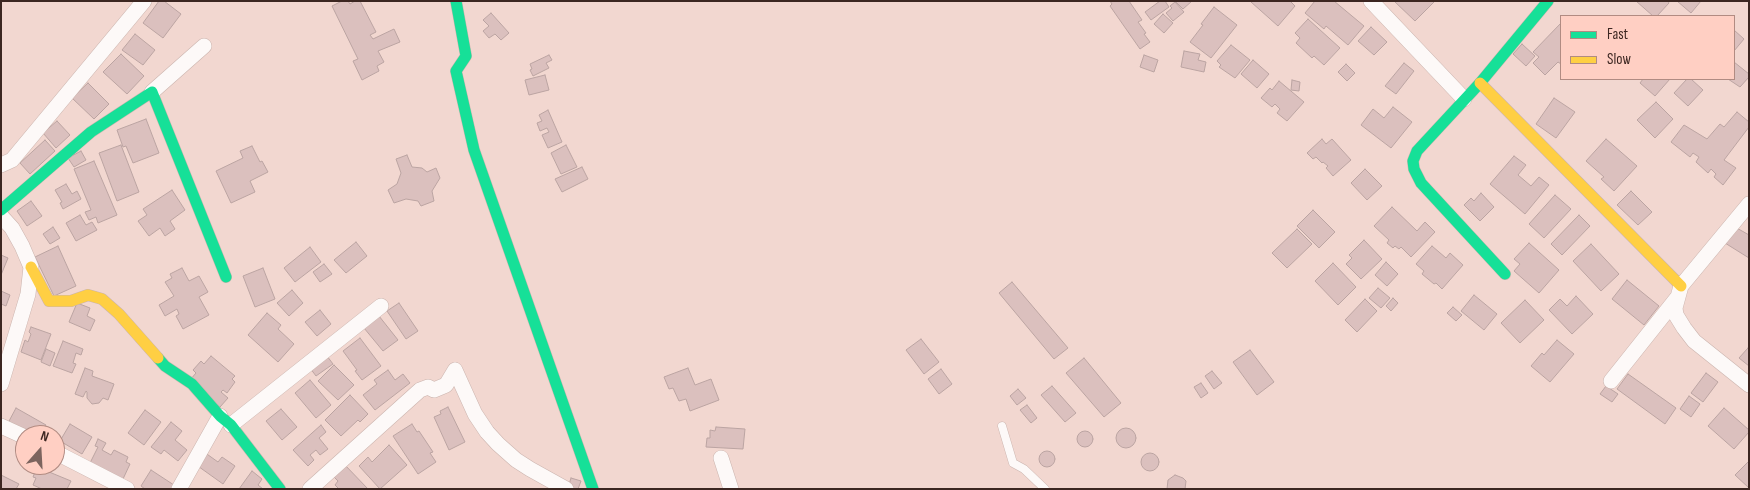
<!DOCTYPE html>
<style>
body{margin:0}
#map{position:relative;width:1750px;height:490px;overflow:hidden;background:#f2d7d0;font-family:"Sofia Sans Condensed",sans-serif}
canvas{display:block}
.frame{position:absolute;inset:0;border:2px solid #3c2621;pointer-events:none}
.legend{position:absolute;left:1560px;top:15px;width:175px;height:65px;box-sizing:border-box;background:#ffcfc3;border:1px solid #b18b82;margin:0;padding:6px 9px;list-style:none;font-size:15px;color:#3c2621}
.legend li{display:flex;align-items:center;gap:10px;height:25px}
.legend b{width:25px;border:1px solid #b18b82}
.north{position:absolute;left:15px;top:425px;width:50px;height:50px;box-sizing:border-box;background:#ffcfc3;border:1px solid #b18b82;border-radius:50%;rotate:19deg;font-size:14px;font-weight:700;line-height:20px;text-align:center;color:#3c2621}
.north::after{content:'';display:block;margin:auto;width:18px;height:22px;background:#7c645e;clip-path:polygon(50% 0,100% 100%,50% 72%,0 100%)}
</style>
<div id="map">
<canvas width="1750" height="490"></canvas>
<div class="frame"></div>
<ul class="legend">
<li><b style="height:6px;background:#16e098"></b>Fast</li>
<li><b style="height:6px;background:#ffcf43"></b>Slow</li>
</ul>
<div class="north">N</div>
</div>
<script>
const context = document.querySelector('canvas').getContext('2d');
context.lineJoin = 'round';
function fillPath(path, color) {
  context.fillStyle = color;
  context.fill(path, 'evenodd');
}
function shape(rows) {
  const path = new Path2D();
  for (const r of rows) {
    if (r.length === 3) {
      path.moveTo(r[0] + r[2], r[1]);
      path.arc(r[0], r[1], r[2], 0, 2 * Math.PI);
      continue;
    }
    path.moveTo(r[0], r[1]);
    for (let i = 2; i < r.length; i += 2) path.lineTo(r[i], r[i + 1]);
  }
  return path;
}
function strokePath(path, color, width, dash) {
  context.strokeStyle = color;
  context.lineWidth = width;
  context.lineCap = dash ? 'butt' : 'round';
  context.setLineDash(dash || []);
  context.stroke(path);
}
const building = shape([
 [159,1,164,1,181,14,163,38,143,23,159,1],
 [342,1,348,1,350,4,355,1,360,1,376,32,370,35,373,39,394,29,400,42,378,51,384,62,377,66,379,71,362,80,353,61,358,59,332,6,342,1],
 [1110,1,1129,1,1142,20,1138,22,1146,33,1144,34,1150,42,1140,49,1110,6,1112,4,1110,1],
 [1160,1,1165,1,1169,7,1151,20,1145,12,1160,1],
 [1175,1,1192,1,1183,9,1175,1],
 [1252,1,1290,1,1295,6,1278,26,1251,2,1252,1],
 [1315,1,1334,1,1364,26,1348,45,1326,26,1324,29,1305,13,1315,1],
 [1394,1,1435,1,1415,21,1394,1],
 [1636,1,1668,1,1669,3,1657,16,1653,16,1636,1],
 [1677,1,1701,1,1691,13,1677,1],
 [1175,2,1184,12,1173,21,1166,13,1172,8,1170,6,1175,2],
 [1214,7,1237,25,1211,58,1190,42,1203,25,1201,24,1214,7],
 [491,13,509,33,501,40,495,34,489,38,483,31,489,26,483,20,491,13],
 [1163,14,1173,23,1164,33,1154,24,1163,14],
 [1308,19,1340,48,1324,65,1314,56,1312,58,1296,43,1300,38,1295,33,1308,19],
 [1561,23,1561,64,1558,62,1545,75,1533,63,1539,57,1533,52,1561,23],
 [1371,27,1387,42,1374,55,1358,41,1371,27],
 [1734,30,1744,39,1734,51,1734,30],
 [135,34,155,50,143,65,122,50,135,34],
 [1522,44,1535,56,1526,66,1513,54,1522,44],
 [1231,45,1250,60,1235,78,1219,67,1221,65,1217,61,1231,45],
 [1184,51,1200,54,1198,60,1206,62,1204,72,1181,67,1184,51],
 [121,54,144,76,127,94,103,72,121,54],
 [549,55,552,60,546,63,549,68,533,76,530,70,532,69,530,64,549,55],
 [1144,55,1158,60,1154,72,1140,67,1144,55],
 [1253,60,1269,74,1257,88,1241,74,1253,60],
 [1734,62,1749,74,1749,77,1740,87,1728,79,1734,79,1734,62],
 [1404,63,1414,71,1396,94,1385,86,1404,63],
 [1346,64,1355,73,1347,81,1338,72,1346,64],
 [545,75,549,90,529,95,525,80,545,75],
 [1643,79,1670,79,1655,96,1640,83,1643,79],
 [1687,79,1691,79,1703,90,1688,106,1674,93,1687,79],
 [1292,80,1300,82,1299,91,1291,90,1292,80],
 [1279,81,1304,102,1287,121,1277,113,1280,109,1275,104,1272,107,1261,98,1270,88,1272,90,1279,81],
 [88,83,109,104,94,119,72,98,88,83],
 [1554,98,1575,112,1556,138,1536,124,1554,98],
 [1656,102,1673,119,1655,138,1637,120,1656,102],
 [1393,107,1412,122,1391,148,1361,125,1373,109,1384,118,1393,107],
 [548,110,562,142,548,148,542,135,549,132,547,128,540,131,537,123,542,121,539,115,548,110],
 [1737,112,1749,122,1749,127,1724,160,1736,168,1723,185,1714,177,1716,174,1711,169,1708,173,1696,162,1699,157,1693,153,1690,157,1671,142,1684,125,1707,139,1720,124,1724,127,1737,112],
 [146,119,159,153,133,163,126,146,123,147,117,130,146,119],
 [57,121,70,135,56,148,43,133,57,121],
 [1322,139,1326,144,1332,139,1351,160,1333,176,1326,168,1328,166,1323,162,1322,163,1316,157,1313,159,1307,153,1322,139],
 [1606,139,1637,166,1614,191,1601,179,1604,177,1586,161,1606,139],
 [45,140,55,151,30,174,20,163,45,140],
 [121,145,139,192,117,201,99,153,121,145],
 [566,145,577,167,561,174,551,153,566,145],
 [252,146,260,162,262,161,268,172,250,181,255,192,231,203,216,171,243,158,240,151,252,146],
 [81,151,86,160,74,167,68,158,81,151],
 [407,155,412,167,422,168,427,172,436,168,440,178,432,191,434,201,421,206,418,201,406,199,394,203,388,190,397,184,401,173,396,159,407,155],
 [1514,156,1526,165,1518,175,1531,186,1539,177,1549,185,1525,214,1490,184,1514,156],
 [94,161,117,215,98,223,96,217,89,220,85,212,91,210,74,169,94,161],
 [582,167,588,179,562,192,555,179,582,167],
 [1365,169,1382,186,1367,200,1351,183,1365,169],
 [66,184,72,194,77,191,81,199,63,209,60,203,62,202,55,190,66,184],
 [172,190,185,210,170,221,175,229,165,236,160,228,149,236,138,221,147,215,143,209,172,190],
 [1631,191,1652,212,1638,225,1617,205,1631,191],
 [1481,193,1494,207,1480,221,1464,205,1471,198,1474,201,1481,193],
 [1555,195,1571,209,1544,238,1529,224,1555,195],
 [31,201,42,216,27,226,17,211,31,201],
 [1392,207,1417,231,1425,222,1435,232,1411,257,1401,247,1399,249,1395,246,1393,248,1387,243,1389,240,1374,226,1392,207],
 [1313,210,1335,232,1319,248,1297,226,1313,210],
 [80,215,86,225,92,222,97,230,76,241,66,223,80,215],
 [1579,215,1590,226,1562,255,1551,244,1579,215],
 [53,227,60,238,50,244,43,234,53,227],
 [1735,227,1749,235,1749,258,1725,243,1735,227],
 [1297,229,1312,244,1287,268,1272,253,1297,229],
 [1364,240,1382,259,1361,279,1346,264,1352,258,1349,255,1364,240],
 [356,242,367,256,346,273,334,260,356,242],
 [1529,243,1559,270,1539,293,1514,271,1520,264,1514,259,1529,243],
 [1591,244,1619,274,1601,291,1573,261,1591,244],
 [58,246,76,286,54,296,35,257,58,246],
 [1432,246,1446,258,1450,253,1463,265,1442,289,1436,283,1434,284,1422,274,1424,271,1416,264,1432,246],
 [310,247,321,262,295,282,284,268,310,247],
 [1,255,8,258,1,275,1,255],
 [1386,262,1398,274,1387,286,1375,275,1386,262],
 [1333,263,1356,287,1338,305,1315,281,1333,263],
 [324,264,332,274,320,282,313,272,324,264],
 [182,268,189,281,199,276,208,292,199,297,209,315,183,329,176,316,179,314,177,309,165,316,159,305,174,296,165,282,172,278,170,274,182,268],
 [263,268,275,299,255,307,243,276,263,268],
 [1627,280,1659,306,1644,325,1612,299,1627,280],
 [1012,282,1068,348,1054,359,999,293,1012,282],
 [1378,288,1390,298,1381,308,1369,298,1378,288],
 [292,290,303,303,289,316,277,303,292,290],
 [1,291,10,295,6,306,1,304,1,291],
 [1474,295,1497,314,1484,330,1461,311,1474,295],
 [1576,296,1593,314,1572,334,1549,310,1560,299,1567,306,1576,296],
 [1393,298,1398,303,1391,311,1386,306,1393,298],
 [1365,299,1377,311,1357,332,1345,320,1365,299],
 [1525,300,1544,320,1520,343,1501,323,1525,300],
 [77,303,90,308,87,316,95,320,90,331,69,322,77,303],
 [399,303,418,331,406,339,387,311,399,303],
 [1453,307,1462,315,1456,321,1447,313,1453,307],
 [320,310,331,324,317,336,305,322,320,310],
 [267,313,281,325,278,329,294,344,278,362,248,335,267,313],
 [379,316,398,340,383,351,364,328,379,316],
 [31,327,51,334,41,360,21,352,25,340,28,342,31,334,29,332,31,327],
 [360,338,381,366,362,380,355,371,357,370,343,351,360,338],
 [921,339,939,362,924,374,906,350,921,339],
 [1557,340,1574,354,1550,382,1531,366,1542,353,1544,355,1557,340],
 [63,341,83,349,81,355,76,353,73,363,76,364,72,373,53,366,63,341],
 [1748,348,1749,349,1749,366,1739,358,1748,348],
 [46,349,55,353,50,366,41,362,46,349],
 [1250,350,1274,382,1257,395,1233,362,1250,350],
 [211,356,235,376,232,379,235,382,227,393,223,390,221,392,228,398,220,407,190,380,196,373,193,370,201,361,204,364,211,356],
 [327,356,333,364,316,376,310,368,327,356],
 [1084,358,1121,403,1104,417,1066,373,1084,358],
 [334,365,354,385,338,400,318,381,334,365],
 [85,368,93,371,92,376,114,384,108,400,103,398,99,403,92,404,87,398,87,392,86,391,83,397,75,394,85,368],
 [688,368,695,385,711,379,719,400,690,411,686,399,679,401,673,388,669,389,664,377,688,368],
 [941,369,952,384,939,394,928,379,941,369],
 [388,370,395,380,403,374,410,383,375,410,363,395,377,384,374,380,388,370],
 [1212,371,1222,383,1214,389,1205,376,1212,371],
 [1706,373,1718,382,1703,402,1691,393,1706,373],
 [1628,374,1676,408,1665,424,1617,389,1628,374],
 [310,380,331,405,316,418,295,393,310,380],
 [1201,383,1208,393,1201,398,1194,387,1201,383],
 [1052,386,1076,413,1065,422,1041,395,1052,386],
 [1606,386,1618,394,1612,402,1600,394,1606,386],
 [1018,389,1026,398,1017,405,1010,396,1018,389],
 [350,395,368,414,360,422,358,420,341,436,325,420,350,395],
 [1689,396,1700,404,1691,417,1680,409,1689,396],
 [1027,405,1037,418,1031,423,1020,410,1027,405],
 [448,407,465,442,449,450,434,417,441,414,440,411,448,407],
 [16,408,46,425,40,435,29,435,8,423,16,408],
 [1724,408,1749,430,1749,432,1734,449,1708,426,1724,408],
 [281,409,297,427,282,440,266,421,281,409],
 [145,410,161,422,144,445,128,433,145,410],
 [171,422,182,431,175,440,187,450,178,461,164,450,161,454,151,447,171,422],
 [70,424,92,437,82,454,60,441,70,424],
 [412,424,417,432,419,431,433,452,430,453,436,462,418,474,393,436,412,424],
 [321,425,326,432,319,438,328,449,320,455,316,450,310,455,314,460,308,466,293,450,321,425],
 [716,427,745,429,743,449,706,447,707,438,710,438,710,430,715,431,716,427],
 [1126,438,10],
 [1085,439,8],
 [98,439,106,443,102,450,111,455,114,450,128,457,126,462,130,464,123,479,90,463,98,447,95,446,98,439],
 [389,445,407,465,380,489,359,466,368,457,372,462,389,445],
 [1047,459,8],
 [204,452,218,462,222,457,235,466,223,484,195,464,204,452],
 [1150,462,9],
 [1749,461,1749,488,1735,475,1749,461],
 [344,464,368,489,339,489,335,485,338,481,333,476,344,464],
 [37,467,71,481,67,489,42,489,33,485,36,478,33,477,37,467],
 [151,470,177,487,176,489,145,489,141,486,151,470],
 [252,471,262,479,258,485,263,489,239,489,252,471],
 [1,475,19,484,16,489,1,489,1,475],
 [1175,475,1183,478,1186,481,1185,489,1167,489,1168,480,1175,475],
 [571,478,581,481,578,489,568,488,571,478]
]);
const lane = shape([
 [1002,426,1013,463,1024,469,1045,489]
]);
const street = shape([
 [1371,1,1464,99],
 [152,92,204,46],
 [1,165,12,160,144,1],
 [1749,204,1681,286,1675,308,1676,315,1684,328,1694,341,1749,385],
 [1,216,12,228,22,246,31,267,28,294,1,384],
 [455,370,475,414,487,432,498,444,516,460,530,469,566,489],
 [1611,381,1677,298],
 [231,425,381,306],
 [1,426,25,437],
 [55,452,127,489],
 [721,458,731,489],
 [179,489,220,416],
 [310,489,420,390,428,387,434,390,446,385,455,370]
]);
const fast = shape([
 [456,1,466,56,456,71,474,150,593,489],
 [1,210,91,132,152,92,226,277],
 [1505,274,1421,183,1414,169,1413,161,1417,151,1480,83,1548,1],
 [158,358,165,366,192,384,220,416,231,425,280,489]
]);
const slow = shape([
 [1480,83,1681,286],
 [31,267,49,301,71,301,88,295,102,299,119,314,158,358]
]);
fillPath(building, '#dbc0be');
strokePath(building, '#bba4a2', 1);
strokePath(lane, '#cbb4ae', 9);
strokePath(street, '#cbb4ae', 16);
strokePath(fast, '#cbb4ae', 12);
strokePath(slow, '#cbb4ae', 12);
strokePath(lane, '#fdf9f8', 8);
strokePath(street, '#fdf9f8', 15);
strokePath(fast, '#16e098', 11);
strokePath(slow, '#ffcf43', 11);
</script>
